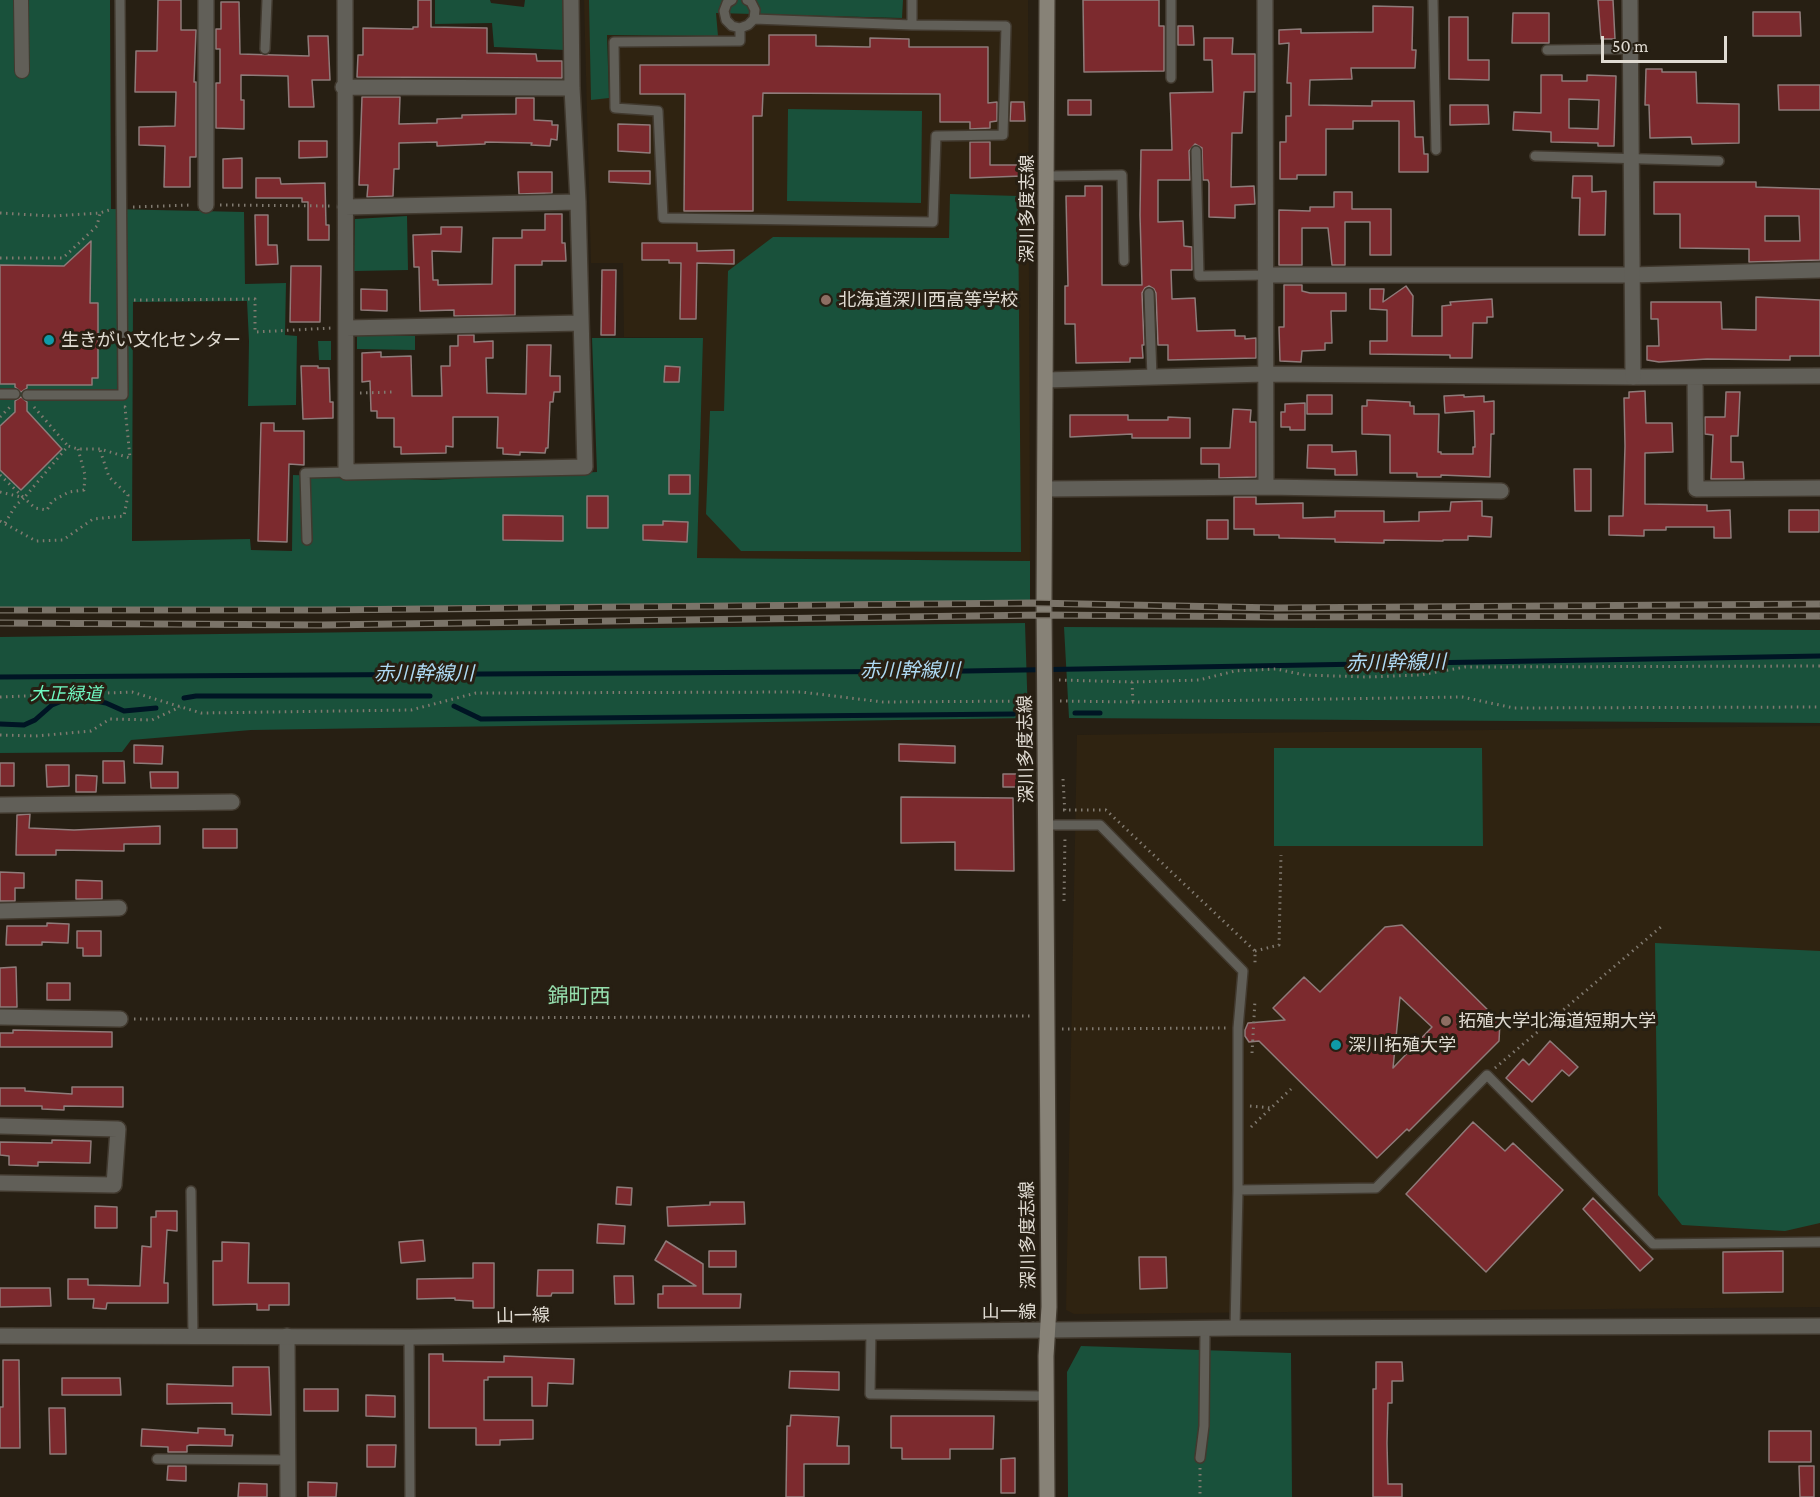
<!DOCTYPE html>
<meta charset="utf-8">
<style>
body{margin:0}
#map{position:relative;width:1820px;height:1497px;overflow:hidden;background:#271f13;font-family:"Crimson Pro",serif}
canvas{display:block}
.scale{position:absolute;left:1601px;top:36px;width:126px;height:27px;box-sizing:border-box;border:3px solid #e0dbd2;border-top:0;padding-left:8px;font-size:18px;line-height:21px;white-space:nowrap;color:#e0dbd2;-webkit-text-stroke:4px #271f13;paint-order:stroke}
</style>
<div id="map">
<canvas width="1820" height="1497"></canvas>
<div class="scale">50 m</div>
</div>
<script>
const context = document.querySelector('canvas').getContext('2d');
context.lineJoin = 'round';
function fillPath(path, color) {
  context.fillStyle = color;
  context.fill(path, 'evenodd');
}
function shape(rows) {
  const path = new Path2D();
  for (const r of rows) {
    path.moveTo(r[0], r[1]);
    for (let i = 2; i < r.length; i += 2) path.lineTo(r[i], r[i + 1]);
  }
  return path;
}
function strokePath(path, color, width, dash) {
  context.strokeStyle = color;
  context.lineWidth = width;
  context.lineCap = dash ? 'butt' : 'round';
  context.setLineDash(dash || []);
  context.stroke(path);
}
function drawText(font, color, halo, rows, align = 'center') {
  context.font = font + ' "Crimson Pro","Noto Sans JP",serif';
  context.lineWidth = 6;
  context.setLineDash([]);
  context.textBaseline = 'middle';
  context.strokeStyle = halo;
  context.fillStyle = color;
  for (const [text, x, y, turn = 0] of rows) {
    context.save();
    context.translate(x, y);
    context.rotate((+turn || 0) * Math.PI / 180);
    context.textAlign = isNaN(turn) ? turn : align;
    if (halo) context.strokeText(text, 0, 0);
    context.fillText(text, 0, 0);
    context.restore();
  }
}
const built = shape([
 [584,0,1028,0,1030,561,696,559,703,338,624,337,623,263,591,263],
 [1820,726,1820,1307,1074,1314,1066,1310,1077,735]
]);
const green = shape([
 [0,0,110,0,111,209,244,212,245,284,286,283,285,335,297,336,296,405,248,406,249,341,247,301,133,302,132,541,250,539,251,550,292,551,293,475,433,480,597,472,592,338,703,338,697,558,1030,561,1030,605,0,611],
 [435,0,490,0,491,3,524,7,525,0,566,0,565,50,494,47,492,23,435,24],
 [589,0,903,0,902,18,716,13,718,36,607,35,609,98,591,100],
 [788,109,922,111,921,203,787,201],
 [950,194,1018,196,1021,552,741,551,706,514,710,411,724,411,728,271,773,237,949,238],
 [407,216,408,270,354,271,355,219],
 [357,335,415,336,415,350,357,349],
 [318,341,331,341,331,360,319,360],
 [1025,623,1028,718,251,730,131,740,122,752,0,753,0,637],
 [1064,627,1820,630,1820,723,1069,718],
 [1274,748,1482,748,1483,846,1274,846],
 [1655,943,1820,951,1820,1223,1785,1231,1682,1225,1658,1195],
 [1081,1346,1291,1353,1292,1497,1068,1497,1067,1372]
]);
const stream = shape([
 [0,677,966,671,1820,656],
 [184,698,196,696,430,696],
 [454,706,481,719,1014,714],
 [1075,713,1100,713],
 [0,724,24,725,35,720,52,705,62,701,95,701,106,703,124,711,156,708]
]);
const building = shape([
 [158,0,181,0,181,30,196,30,194,82,196,82,196,157,190,157,190,187,164,187,165,146,139,145,139,127,175,126,176,92,135,92,136,51,157,51,158,0],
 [418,0,431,0,431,27,487,28,487,53,536,54,537,61,562,61,562,78,357,77,358,55,363,55,363,28,413,29,413,27,418,27,418,0],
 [1083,0,1159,0,1159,26,1164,26,1164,71,1084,72,1083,0],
 [1598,0,1613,0,1615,39,1601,39,1598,0],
 [221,2,239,2,240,54,309,56,308,36,328,36,330,80,312,80,314,107,289,107,288,76,241,75,241,100,244,100,244,129,216,128,216,83,220,83,220,49,216,49,216,29,221,29,221,2],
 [1373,6,1413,7,1412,50,1416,50,1415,68,1351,68,1352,79,1310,80,1309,105,1372,106,1372,101,1414,101,1415,137,1423,137,1424,154,1428,154,1428,172,1399,172,1399,121,1353,121,1353,129,1326,129,1326,175,1297,175,1297,179,1280,179,1280,142,1286,142,1286,116,1291,116,1291,83,1287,83,1289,43,1279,44,1279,30,1301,29,1301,33,1373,32,1373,6],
 [1753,12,1800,12,1801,36,1753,36,1753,12],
 [1513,13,1549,13,1549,43,1512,43,1513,13],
 [1449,17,1468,17,1468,60,1489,60,1489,80,1449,79,1449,17],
 [1178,26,1193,26,1194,45,1178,45,1178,26],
 [769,35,816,35,816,46,870,47,870,38,909,39,909,47,988,47,988,103,997,102,997,121,990,122,990,128,970,129,970,122,940,122,940,94,763,93,762,116,753,116,753,211,684,211,685,94,640,94,640,65,769,65,769,35],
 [1204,38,1233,38,1232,54,1255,54,1255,92,1244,92,1242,133,1232,133,1231,187,1254,186,1255,204,1235,205,1235,218,1209,217,1209,183,1208,180,1203,180,1202,148,1195,144,1189,151,1190,180,1158,180,1158,222,1183,221,1184,246,1192,247,1192,270,1171,270,1172,299,1195,298,1197,331,1235,330,1235,336,1245,336,1245,339,1256,338,1256,358,1168,360,1168,345,1158,345,1156,293,1154,289,1149,286,1145,288,1142,293,1144,345,1142,345,1143,358,1130,358,1130,362,1076,363,1075,324,1065,324,1065,286,1068,286,1066,196,1085,196,1085,186,1102,186,1102,285,1142,285,1140,215,1141,150,1172,150,1170,93,1213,92,1212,60,1204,60,1204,38],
 [1646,69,1662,69,1662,72,1696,72,1697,103,1739,104,1739,143,1692,144,1691,137,1650,138,1649,105,1645,105,1646,69],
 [1541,75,1562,75,1562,81,1587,81,1587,75,1616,76,1614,146,1598,146,1598,143,1551,142,1551,132,1513,130,1514,112,1541,113,1541,75],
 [1569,99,1599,100,1598,129,1569,128,1569,99],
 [1778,85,1820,85,1820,110,1779,110,1778,85],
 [362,97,400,97,399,124,437,123,437,119,462,118,462,115,516,114,516,98,534,98,534,120,552,121,552,125,558,125,557,140,551,139,550,146,531,145,532,143,485,142,485,144,437,146,437,142,399,143,399,169,394,169,393,196,367,197,368,185,359,185,362,97],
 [1068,100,1091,100,1091,115,1068,115,1068,100],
 [1011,102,1024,102,1025,121,1010,121,1011,102],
 [1450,105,1488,105,1489,124,1450,125,1450,105],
 [618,124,650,125,650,153,618,151,618,124],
 [299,141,327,141,327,157,299,158,299,141],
 [970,142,990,142,990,165,1022,165,1022,176,970,178,970,142],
 [242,158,242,188,223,188,223,159,242,158],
 [609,171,650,171,650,184,609,182,609,171],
 [518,172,552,172,552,193,519,194,518,172],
 [1573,176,1592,176,1592,192,1606,191,1605,235,1579,235,1580,198,1572,198,1573,176],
 [256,178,280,178,281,184,325,183,326,225,329,225,329,240,308,240,308,202,302,202,302,198,256,198,256,178],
 [1654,182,1756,182,1756,187,1820,189,1820,260,1749,262,1749,249,1680,248,1680,214,1654,214,1654,182],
 [1765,216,1799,216,1800,241,1765,241,1765,216],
 [1334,192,1352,192,1352,209,1391,209,1391,255,1370,255,1370,222,1345,222,1345,265,1332,265,1328,228,1302,228,1302,265,1279,265,1279,210,1310,211,1310,207,1334,207,1334,192],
 [545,214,562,214,562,243,565,243,566,261,542,261,542,265,515,265,515,315,454,316,454,310,420,311,419,267,414,267,413,235,441,234,441,227,462,227,461,252,432,251,433,280,438,280,438,285,492,284,493,238,522,238,522,230,545,230,545,214],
 [255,215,268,215,268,245,277,245,278,264,256,265,255,215],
 [91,241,90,303,98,303,98,378,92,378,92,385,27,385,27,388,21,392,15,387,15,384,0,384,0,265,64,266,91,241],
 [642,243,697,243,697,251,734,250,734,264,697,263,696,319,680,319,681,263,669,263,669,260,642,260,642,243],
 [291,266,321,266,320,322,290,322,291,266],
 [602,270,616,270,615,335,601,335,602,270],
 [1284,285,1302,285,1302,291,1310,293,1346,293,1346,311,1331,311,1332,343,1325,343,1325,350,1302,351,1301,362,1280,361,1279,327,1284,327,1284,285],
 [1406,286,1413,296,1412,336,1442,336,1442,306,1451,305,1450,302,1492,299,1493,317,1487,317,1487,323,1473,323,1472,358,1450,358,1450,355,1370,354,1370,341,1387,341,1387,310,1370,309,1370,289,1384,289,1383,302,1406,286],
 [361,289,387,290,387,311,361,310,361,289],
 [1756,297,1820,300,1820,356,1790,356,1790,360,1707,359,1659,362,1647,360,1647,346,1659,346,1658,319,1651,319,1651,302,1721,302,1722,329,1756,330,1756,297],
 [458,335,474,335,474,342,493,341,493,358,486,358,487,393,526,394,527,345,551,345,550,376,560,376,560,392,554,392,553,402,550,402,548,448,546,448,545,453,520,452,520,455,503,454,503,448,497,448,498,417,453,417,453,447,446,446,446,453,401,454,401,447,394,447,394,418,377,418,377,411,371,411,370,381,362,382,362,353,381,352,381,357,411,356,412,396,442,396,441,366,450,366,450,346,458,346,458,335],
 [301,366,318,366,318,368,329,368,330,402,333,402,333,418,303,419,301,366],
 [665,366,680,367,679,382,664,382,665,366],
 [1645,391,1646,423,1672,423,1673,452,1645,453,1645,504,1707,505,1707,511,1730,510,1731,538,1714,538,1714,527,1666,527,1666,530,1644,530,1644,536,1609,535,1609,516,1623,516,1625,446,1624,398,1629,398,1629,392,1645,391],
 [1726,392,1740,392,1738,436,1731,436,1731,462,1743,462,1744,479,1711,479,1713,435,1705,434,1705,417,1725,417,1726,392],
 [1307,395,1332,395,1332,414,1307,414,1307,395],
 [1464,395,1464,397,1484,396,1484,402,1494,401,1494,434,1491,434,1490,477,1441,475,1441,477,1417,477,1417,473,1390,473,1390,435,1362,434,1362,406,1367,406,1367,400,1410,402,1410,406,1414,406,1414,414,1439,414,1438,452,1441,452,1441,454,1473,454,1473,447,1475,447,1474,411,1445,413,1444,396,1464,395],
 [21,397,27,402,27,411,62,449,21,490,0,470,0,426,15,412,15,401,21,397],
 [1305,403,1305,430,1290,430,1290,427,1281,427,1281,412,1285,412,1285,404,1305,403],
 [1233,409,1251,410,1250,422,1256,422,1256,477,1219,478,1219,464,1201,464,1201,448,1230,448,1233,409],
 [1070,415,1128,415,1128,420,1168,420,1168,417,1190,418,1190,438,1132,438,1132,434,1070,437,1070,415],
 [261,423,274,423,274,431,304,431,304,465,289,464,287,542,258,541,261,423],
 [1308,445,1332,445,1332,452,1356,451,1357,475,1335,475,1335,469,1307,468,1308,445],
 [1574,469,1591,469,1591,511,1575,511,1574,469],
 [669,475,690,475,690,494,669,494,669,475],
 [587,496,608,496,608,528,587,528,587,496],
 [1234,497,1256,497,1256,504,1303,503,1303,518,1335,517,1335,511,1384,511,1384,522,1419,521,1419,512,1450,511,1451,502,1482,501,1482,516,1492,517,1491,537,1468,536,1468,540,1443,540,1443,541,1384,540,1384,543,1335,542,1335,539,1279,538,1279,535,1254,535,1254,529,1234,529,1234,497],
 [1789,510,1819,510,1819,532,1789,532,1789,510],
 [503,515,563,516,563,541,503,540,503,515],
 [1207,520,1228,520,1228,539,1207,539,1207,520],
 [663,521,688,522,687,542,643,540,643,525,663,525,663,521],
 [899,744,955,746,955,763,899,761,899,744],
 [134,745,163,746,162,764,134,763,134,745],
 [103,761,124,761,125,783,103,783,103,761],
 [0,763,14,763,14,786,0,786,0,763],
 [46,765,69,765,69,786,47,787,46,765],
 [150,772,178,772,178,788,151,788,150,772],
 [1003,774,1019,774,1019,787,1003,787,1003,774],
 [76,775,97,776,96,792,76,792,76,775],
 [901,797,1013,798,1014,871,955,870,955,842,901,843,901,797],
 [30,814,29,828,74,830,160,826,160,844,124,844,124,851,56,850,56,855,16,855,17,815,30,814],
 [203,829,237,829,237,848,203,848,203,829],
 [0,872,24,873,24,888,15,888,15,901,0,901,0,872],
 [76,880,102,881,102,899,76,899,76,880],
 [47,923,69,924,68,943,42,942,42,945,6,945,7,926,47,926,47,923],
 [1402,925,1500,1022,1499,1041,1409,1131,1407,1129,1377,1158,1259,1041,1249,1042,1245,1036,1245,1030,1248,1023,1285,1020,1273,1008,1304,977,1320,992,1385,927,1402,925],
 [1400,997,1432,1027,1393,1068,1400,997],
 [77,931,101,931,101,956,83,956,83,948,77,948,77,931],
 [16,967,17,1007,0,1007,0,968,16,967],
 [47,983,70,983,70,1000,47,1000,47,983],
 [13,1030,112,1032,112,1047,0,1047,0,1033,13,1033,13,1030],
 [1550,1041,1578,1067,1569,1076,1562,1070,1532,1102,1506,1078,1523,1059,1529,1065,1550,1041],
 [72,1087,123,1087,123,1107,64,1106,64,1110,42,1109,42,1106,0,1106,0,1088,25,1088,25,1091,72,1094,72,1087],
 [1473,1122,1505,1151,1513,1143,1563,1190,1486,1272,1406,1194,1473,1122],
 [52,1140,91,1141,90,1163,38,1162,38,1166,9,1165,9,1156,0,1155,0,1142,52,1143,52,1140],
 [617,1187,632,1188,631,1205,616,1204,617,1187],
 [1593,1198,1653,1259,1640,1271,1583,1209,1593,1198],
 [710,1202,744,1202,745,1224,668,1226,667,1207,710,1205,710,1202],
 [95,1206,117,1207,117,1228,95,1228,95,1206],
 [156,1211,177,1211,177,1231,167,1230,164,1283,168,1283,168,1303,107,1303,106,1309,93,1308,94,1299,68,1299,68,1279,88,1279,88,1285,140,1286,142,1246,151,1247,151,1217,156,1217,156,1211],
 [598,1224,625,1226,624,1244,597,1243,598,1224],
 [423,1240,425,1261,401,1263,399,1242,423,1240],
 [666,1241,703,1264,703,1294,741,1294,740,1308,658,1308,658,1294,663,1294,663,1286,696,1286,655,1260,666,1241],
 [222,1242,249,1243,248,1283,289,1283,289,1305,269,1305,269,1310,257,1310,257,1304,213,1305,213,1261,222,1261,222,1242],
 [709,1251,736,1251,736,1267,709,1267,709,1251],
 [1783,1251,1783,1292,1723,1293,1723,1252,1783,1251],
 [1139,1257,1166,1257,1167,1288,1140,1289,1139,1257],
 [473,1263,494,1263,494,1308,473,1308,473,1301,455,1300,455,1298,417,1299,417,1279,473,1278,473,1263],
 [538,1270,573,1270,573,1293,552,1293,551,1296,537,1296,538,1270],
 [614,1276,633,1276,634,1304,615,1304,614,1276],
 [0,1288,50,1288,51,1306,0,1307,0,1288],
 [429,1354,443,1354,443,1361,504,1362,504,1356,574,1359,573,1384,548,1383,547,1406,532,1406,532,1377,488,1377,488,1380,484,1380,484,1420,533,1420,533,1439,500,1440,500,1445,476,1445,476,1428,429,1428,429,1354],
 [3,1360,19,1360,20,1448,0,1448,0,1407,3,1407,3,1360],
 [1376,1362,1402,1362,1403,1381,1392,1381,1392,1403,1388,1403,1387,1443,1388,1484,1402,1484,1402,1497,1373,1497,1373,1389,1376,1389,1376,1362],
 [233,1367,269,1367,271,1415,232,1414,232,1403,167,1404,167,1384,233,1386,233,1367],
 [790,1371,839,1372,839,1390,789,1388,790,1371],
 [62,1378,120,1378,121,1395,62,1395,62,1378],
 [304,1389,338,1389,338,1411,304,1411,304,1389],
 [366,1395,395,1396,395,1417,366,1416,366,1395],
 [49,1408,65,1408,66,1454,50,1454,49,1408],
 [791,1415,839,1417,837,1446,849,1446,849,1464,804,1464,804,1497,786,1497,787,1426,790,1426,791,1415],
 [891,1416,994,1416,993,1449,950,1449,950,1459,902,1459,902,1448,891,1448,891,1416],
 [198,1428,225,1429,225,1435,233,1435,232,1446,190,1445,187,1446,187,1452,168,1452,168,1447,141,1446,142,1429,198,1433,198,1428],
 [1769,1431,1811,1431,1811,1462,1769,1462,1769,1431],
 [367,1445,396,1445,395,1467,367,1467,367,1445],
 [1015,1458,1015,1493,1001,1493,1001,1459,1015,1458],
 [168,1466,186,1466,186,1481,167,1480,168,1466],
 [1799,1466,1814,1466,1814,1497,1800,1497,1799,1466],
 [308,1482,337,1483,336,1497,308,1497,308,1482],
 [239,1483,267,1484,267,1497,238,1497,239,1483]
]);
const path = shape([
 [220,205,330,206],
 [133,207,192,205],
 [0,213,52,216,100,213,109,210],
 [0,258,63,258,97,226,100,213],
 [134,300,255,299,255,332,332,328],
 [360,393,393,392],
 [34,407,68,446],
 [0,417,10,407],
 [0,475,24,498,68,446,78,449,100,449,130,458,125,407,123,407],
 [0,492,21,497],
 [0,521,36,541,63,540,93,519,124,516,128,495,109,477,100,450],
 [5,523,16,505,24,498,35,508,47,510,52,501,69,492,84,490,85,475,78,449],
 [1059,680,1132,682,1199,680,1235,671,1276,669,1305,675,1367,677,1420,675,1465,667,1820,666],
 [1132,682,1133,702],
 [0,697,132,692,201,713,411,710,476,693,801,692,883,702,1030,701],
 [1060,701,1133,702,1462,697,1514,708,1820,707],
 [0,735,36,736,91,731,110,719,152,720,180,707],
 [1063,779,1065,814],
 [1063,810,1106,810,1255,951,1255,966],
 [1064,901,1065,836],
 [1255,951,1279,945,1281,855],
 [134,1019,1031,1016],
 [1062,1029,1227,1028],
 [1252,1053,1255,1000],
 [1495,1068,1662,926],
 [1250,1106,1272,1108],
 [1251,1127,1291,1089],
 [1200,1468,1200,1497]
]);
const service = shape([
 [732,0,727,3,724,11,726,20,732,26,740,28,748,25,754,19,755,10,751,2,747,0],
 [1433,0,1436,150],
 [754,19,912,25,912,0],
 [740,28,740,41,614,42,615,108,658,111,663,218,933,222,936,136,1003,135,1006,26,912,25],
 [265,49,267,0],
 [1547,50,1630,49],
 [1171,78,1171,0],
 [1196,151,1199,276,1266,275],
 [1535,156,1719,161],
 [1047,176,1122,175,1124,261],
 [1149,293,1152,377],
 [0,394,15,394],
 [27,395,123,395,120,0],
 [307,540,305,473,346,472],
 [1046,825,1100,825,1243,971,1238,1028,1238,1190,1235,1328],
 [1238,1190,1376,1188,1487,1075,1653,1244,1820,1242],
 [191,1191,193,1336],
 [871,1331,870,1394,1046,1396],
 [409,1337,410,1497],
 [1200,1458,1204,1426,1205,1330],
 [157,1459,287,1460]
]);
const pedestrian = shape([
 [21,0,22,71]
]);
const minor = shape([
 [345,0,346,472,585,467,578,202,572,88,571,0],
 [1265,0,1266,487,1501,491],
 [343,87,572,88],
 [206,205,206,0],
 [345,207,578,202],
 [1266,275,1631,275,1820,270],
 [346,328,581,323],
 [1695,377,1696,489,1820,488],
 [1046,380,1265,374,1633,377,1820,376],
 [1046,489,1266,487],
 [0,805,232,802],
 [0,911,119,908],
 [0,1017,120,1019],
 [0,1126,118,1129,114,1185,0,1183],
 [287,1336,288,1497]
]);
const tertiary = shape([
 [1630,0,1633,377],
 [0,1336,409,1337,1235,1328,1820,1326]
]);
const secondary = shape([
 [1047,0,1044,603,1049,1307,1046,1356,1047,1497]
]);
const rail = shape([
 [0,610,322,610,1033,603,1275,608,1820,604],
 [0,623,322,625,1044,615,1276,617,1820,616]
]);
const markers = [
 [826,300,6,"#8d6e63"],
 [49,340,6,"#0f9aa8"],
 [1446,1021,6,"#8d6e63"],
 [1336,1045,6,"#0f9aa8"]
];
const streetNames = [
 ["深川多度志線",1027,209,-90],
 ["深川多度志線",1026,749,-91],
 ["深川多度志線",1028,1235,-91],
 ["山一線",1009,1312],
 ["山一線",523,1316,-1]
];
const poiNames = [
 ["北海道深川西高等学校",838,300],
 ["生きがい文化センター",61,340],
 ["拓殖大学北海道短期大学",1458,1021],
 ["深川拓殖大学",1348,1045]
];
const parkNames = [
 ["大正緑道",66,694]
];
const waterNames = [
 ["赤川幹線川",1396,663,-1],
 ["赤川幹線川",910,671],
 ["赤川幹線川",424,674]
];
const quarterNames = [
 ["錦町西",579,997]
];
fillPath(built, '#2f2311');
fillPath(green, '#19513b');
strokePath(stream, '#001524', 5);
fillPath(building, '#7c2a2e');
strokePath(building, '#8f7b7a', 1.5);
strokePath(service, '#41392e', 12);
strokePath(pedestrian, '#41392e', 16);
strokePath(minor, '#41392e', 18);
strokePath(tertiary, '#41392e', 18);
strokePath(secondary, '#41392e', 18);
strokePath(path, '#817a70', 3, [1.5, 4.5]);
strokePath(service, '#615f58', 9);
strokePath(pedestrian, '#615f58', 14);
strokePath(minor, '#615f58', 15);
strokePath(tertiary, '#615f58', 15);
strokePath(secondary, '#878277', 15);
strokePath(rail, '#7b7469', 7);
strokePath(rail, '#271f13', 4.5, [14]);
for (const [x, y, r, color] of markers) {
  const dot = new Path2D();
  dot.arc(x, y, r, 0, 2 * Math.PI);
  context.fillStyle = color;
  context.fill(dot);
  strokePath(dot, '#271f13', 2);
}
drawText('18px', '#e0dbd2', '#271f13', streetNames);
drawText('18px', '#e0dbd2', '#271f13', poiNames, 'left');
drawText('italic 18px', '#6ff8c0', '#271f13', parkNames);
drawText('italic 20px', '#aed9f3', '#271f13', waterNames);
drawText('21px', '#96dfae', '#271f13', quarterNames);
</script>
